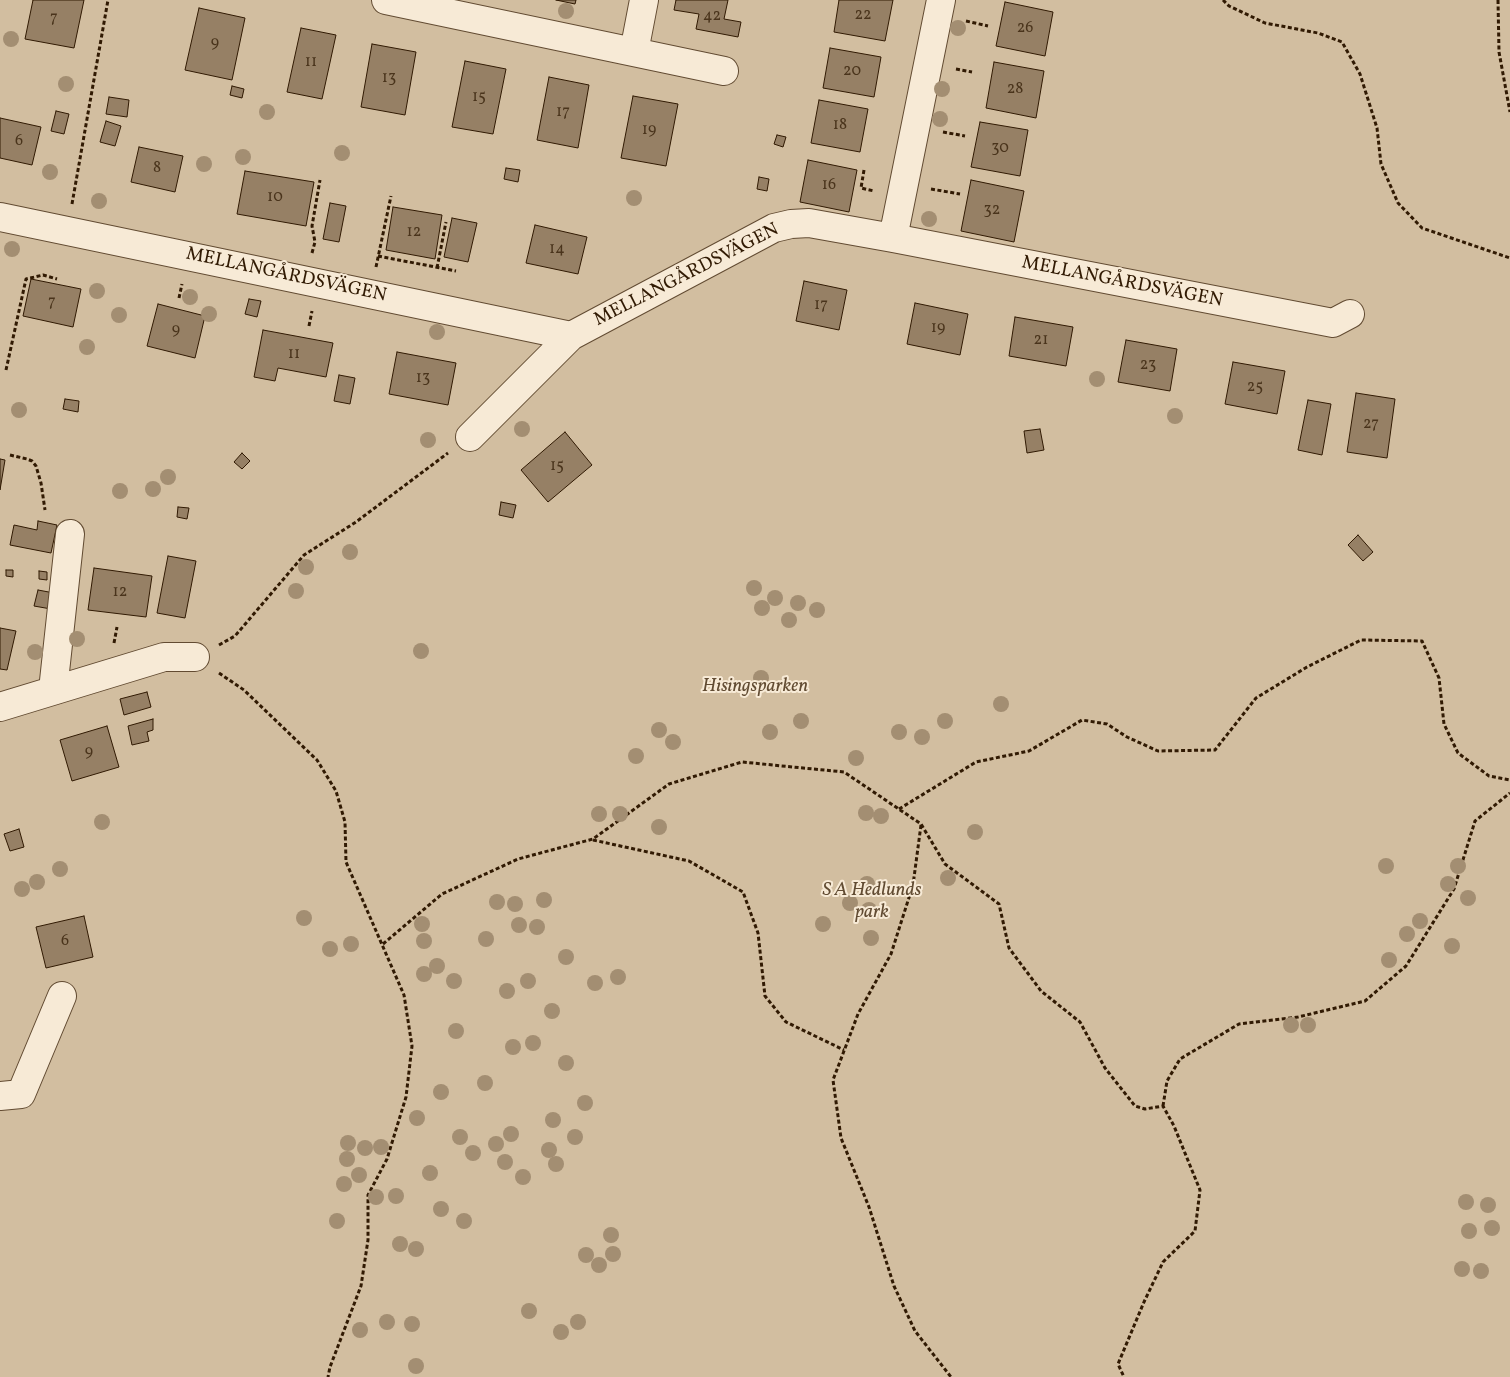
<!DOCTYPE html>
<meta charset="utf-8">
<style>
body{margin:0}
canvas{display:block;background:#f3dfc0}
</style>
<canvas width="1510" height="1377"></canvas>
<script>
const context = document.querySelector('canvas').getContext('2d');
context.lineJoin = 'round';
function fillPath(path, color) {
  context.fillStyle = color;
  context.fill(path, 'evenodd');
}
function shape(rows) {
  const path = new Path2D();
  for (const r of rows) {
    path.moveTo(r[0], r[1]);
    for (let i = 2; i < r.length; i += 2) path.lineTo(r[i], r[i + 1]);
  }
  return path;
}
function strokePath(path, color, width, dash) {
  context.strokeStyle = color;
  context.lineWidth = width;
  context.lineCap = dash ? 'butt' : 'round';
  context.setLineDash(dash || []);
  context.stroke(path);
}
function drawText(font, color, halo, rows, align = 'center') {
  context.font = font + ' Vollkorn,serif';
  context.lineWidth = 4;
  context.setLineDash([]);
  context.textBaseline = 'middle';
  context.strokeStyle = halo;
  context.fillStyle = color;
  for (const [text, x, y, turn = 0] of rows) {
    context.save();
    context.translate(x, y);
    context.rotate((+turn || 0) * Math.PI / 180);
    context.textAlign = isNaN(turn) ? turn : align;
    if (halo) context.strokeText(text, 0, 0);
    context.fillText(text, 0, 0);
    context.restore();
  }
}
const green = shape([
 [0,0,1510,0,1510,1377,0,1377]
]);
const building = shape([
 [33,0,84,0,74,48,25,39,33,0],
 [556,0,576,0,575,4,556,0],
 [676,0,728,0,724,19,741,22,738,37,696,29,699,14,674,10,676,0],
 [839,0,893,0,885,41,834,32,839,0],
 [1005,2,1053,12,1045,56,996,46,1005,2],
 [199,8,245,18,232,80,185,70,199,8],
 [301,28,336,35,322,99,287,92,301,28],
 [372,44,416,52,405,115,361,107,372,44],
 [830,48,881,57,874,97,823,88,830,48],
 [465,61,506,69,493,134,452,127,465,61],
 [994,62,1044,71,1036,118,986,108,994,62],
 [549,77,589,85,578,148,537,140,549,77],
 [232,86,244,89,242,98,230,95,232,86],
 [633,96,678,104,666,166,621,158,633,96],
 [109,97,129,100,127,117,106,114,109,97],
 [819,100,868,109,860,152,811,143,819,100],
 [56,111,69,114,64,134,51,131,56,111],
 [0,118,41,127,32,165,0,158,0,118],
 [106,121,121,126,115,146,100,142,106,121],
 [980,122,1028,130,1020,176,971,167,980,122],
 [777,135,786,137,783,147,774,144,777,135],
 [139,147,183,156,175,192,131,182,139,147],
 [808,160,857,170,849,212,800,202,808,160],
 [506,168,520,170,518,182,504,179,506,168],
 [245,171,314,182,306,226,237,214,245,171],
 [759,177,769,179,767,191,757,189,759,177],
 [971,180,1024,191,1014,242,961,231,971,180],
 [330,203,346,206,339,242,323,239,330,203],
 [393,207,442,215,435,259,386,250,393,207],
 [452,218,477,223,468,262,444,257,452,218],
 [535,225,587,237,578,274,526,263,535,225],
 [31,279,81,289,73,327,23,316,31,279],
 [804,281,847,290,839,330,796,321,804,281],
 [249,299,261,301,257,317,245,314,249,299],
 [915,303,968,314,960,355,907,344,915,303],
 [158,304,205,316,195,358,147,346,158,304],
 [1015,317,1073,327,1066,366,1009,356,1015,317],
 [263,330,333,343,326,377,278,368,275,381,254,377,263,330],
 [1126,340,1177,349,1170,391,1118,382,1126,340],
 [397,352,456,363,448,405,389,394,397,352],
 [1233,362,1285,371,1277,414,1225,404,1233,362],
 [339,375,355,378,350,404,334,401,339,375],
 [1356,393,1395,399,1387,458,1347,452,1356,393],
 [65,399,79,401,78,412,63,409,65,399],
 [1308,400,1331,404,1322,455,1298,450,1308,400],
 [1040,429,1044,450,1027,453,1024,431,1040,429],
 [565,432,592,465,548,502,521,470,565,432],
 [242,453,250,461,242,469,234,462,242,453],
 [0,459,5,460,0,490,0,459],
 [501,502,516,505,513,518,499,515,501,502],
 [178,507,189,508,187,519,177,517,178,507],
 [38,521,57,525,51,553,10,545,14,525,37,530,38,521],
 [1358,535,1373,552,1363,561,1348,545,1358,535],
 [168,556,196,561,185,618,157,613,168,556],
 [94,568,152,576,146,617,88,610,94,568],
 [6,570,13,570,13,577,6,576,6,570],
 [39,571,47,572,47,580,39,579,39,571],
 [38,590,54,593,51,609,34,606,38,590],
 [0,628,16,631,7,670,0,669,0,628],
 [147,692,151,707,124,715,120,699,147,692],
 [153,719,153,730,147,732,149,741,132,745,128,726,153,719],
 [107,726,119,767,72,781,60,740,107,726],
 [19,829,24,847,10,851,4,834,19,829],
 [84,916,93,957,46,968,36,927,84,916]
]);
const path = shape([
 [1223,0,1229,6,1265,23,1318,33,1342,42,1360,74,1377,128,1381,164,1398,203,1422,228,1510,258],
 [1498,0,1499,52,1510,112],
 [966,21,988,26],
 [956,69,972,72],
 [943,132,965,136],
 [864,170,861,188,874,191],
 [931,189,960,194],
 [72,204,108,0],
 [312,253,315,242,312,226,320,180],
 [378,256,456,271],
 [376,267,391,196],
 [437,268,446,222],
 [179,298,182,284],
 [309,326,312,311],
 [6,370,26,279,43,275,57,279],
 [10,455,27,459,32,461,36,466,41,483,45,510],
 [114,643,117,627],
 [219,645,235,636,304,555,356,522,448,453],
 [219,673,244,690,317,760,336,791,345,822,346,862,404,995,412,1046,406,1097,387,1159,368,1195,368,1240,361,1286,330,1367,328,1377],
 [899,809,976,762,1029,751,1082,720,1107,724,1127,737,1158,751,1215,750,1256,698,1307,667,1361,640,1422,641,1439,678,1444,724,1458,753,1489,776,1510,780],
 [921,825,913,885,891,954,858,1014,833,1080,841,1138,869,1207,894,1286,915,1331,951,1377],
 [593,840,689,861,743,892,758,933,765,996,786,1022,844,1050],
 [383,944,442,894,518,859,593,839,669,784,742,762,844,772,921,824,945,864,999,904,1009,948,1041,991,1080,1022,1105,1068,1135,1106,1145,1109,1163,1106,1174,1126,1200,1190,1195,1231,1163,1262,1144,1302,1118,1364,1124,1377],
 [1163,1106,1167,1081,1180,1059,1239,1024,1298,1017,1365,1001,1406,966,1454,889,1475,821,1510,793]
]);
const minor = shape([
 [386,0,724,71],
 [634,52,644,0],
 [0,217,571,336,774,228,791,224,809,223,893,238,1333,323,1350,314],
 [893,238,941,0],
 [470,437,571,336],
 [53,690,70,534],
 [0,707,164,657,195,657],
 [0,1096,21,1094,62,996]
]);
const trees = [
 [566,11],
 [958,28],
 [11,39],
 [66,84],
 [942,89],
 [267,112],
 [940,119],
 [342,153],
 [243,157],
 [204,164],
 [50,172],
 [634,198],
 [99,201],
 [929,219],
 [12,249],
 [97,291],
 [190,297],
 [209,314],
 [119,315],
 [437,332],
 [87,347],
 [1097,379],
 [19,410],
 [1175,416],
 [522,429],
 [428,440],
 [168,477],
 [153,489],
 [120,491],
 [350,552],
 [306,567],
 [754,588],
 [296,591],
 [775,598],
 [798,603],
 [762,608],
 [817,610],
 [789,620],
 [77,639],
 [421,651],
 [35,652],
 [761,678],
 [1001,704],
 [801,721],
 [945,721],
 [659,730],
 [770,732],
 [899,732],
 [922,737],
 [673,742],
 [636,756],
 [856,758],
 [866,813],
 [599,814],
 [620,814],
 [881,816],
 [102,822],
 [659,827],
 [975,832],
 [1386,866],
 [1458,866],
 [60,869],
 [948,878],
 [37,882],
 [867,884],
 [1448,884],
 [22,889],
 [1468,898],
 [544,900],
 [497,902],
 [850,903],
 [515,904],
 [869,910],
 [304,918],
 [1420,921],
 [422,924],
 [823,924],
 [519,925],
 [537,927],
 [1407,934],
 [871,938],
 [486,939],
 [424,941],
 [351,944],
 [1452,946],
 [330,949],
 [566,957],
 [1389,960],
 [437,966],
 [424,974],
 [618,977],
 [454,981],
 [528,981],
 [595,983],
 [507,991],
 [552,1011],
 [1291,1025],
 [1308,1025],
 [456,1031],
 [533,1043],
 [513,1047],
 [566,1063],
 [485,1083],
 [441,1092],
 [585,1103],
 [417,1118],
 [553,1120],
 [511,1134],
 [460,1137],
 [575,1137],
 [348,1143],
 [496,1144],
 [381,1147],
 [365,1148],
 [549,1150],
 [473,1153],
 [347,1159],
 [505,1162],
 [556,1164],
 [430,1173],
 [359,1175],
 [523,1177],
 [344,1184],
 [396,1196],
 [376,1197],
 [1466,1202],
 [1488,1205],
 [441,1209],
 [337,1221],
 [464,1221],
 [1492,1228],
 [1469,1231],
 [611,1235],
 [400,1244],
 [416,1249],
 [613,1254],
 [586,1255],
 [599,1265],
 [1462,1269],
 [1481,1271],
 [529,1311],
 [387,1322],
 [578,1322],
 [412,1324],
 [360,1330],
 [561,1332],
 [416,1366]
];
const numberNames = [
 ["22",863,16],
 ["42",712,17],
 ["7",54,19],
 ["26",1025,29],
 ["9",215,44],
 ["11",311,63],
 ["20",852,72],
 ["13",389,79],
 ["28",1015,90],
 ["15",479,98],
 ["17",563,113],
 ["18",840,126],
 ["19",649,131],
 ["6",19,142],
 ["30",1000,149],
 ["8",157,169],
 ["16",829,186],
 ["10",275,198],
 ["32",992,211],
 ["12",414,233],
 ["14",557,250],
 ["7",52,303],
 ["17",821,306],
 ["19",938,329],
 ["9",176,331],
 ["21",1041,341],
 ["11",294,355],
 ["23",1148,366],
 ["13",423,379],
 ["25",1255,388],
 ["27",1371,425],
 ["15",557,467],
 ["12",120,593],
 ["9",89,753],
 ["6",65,942]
];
const streetNames = [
 ["MELLANGÅRDSVÄGEN",286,276,12],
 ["MELLANGÅRDSVÄGEN",687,276,-27],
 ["MELLANGÅRDSVÄGEN",1122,283,11]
];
const parkNames = [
 ["Hisingsparken",755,688],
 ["S A Hedlunds",872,892],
 ["park",872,914]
];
fillPath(green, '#d2bea0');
fillPath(building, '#968065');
strokePath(building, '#311a03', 1);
strokePath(minor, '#624b32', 30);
strokePath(path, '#311a03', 3, [4, 2.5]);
strokePath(minor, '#f7ead6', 28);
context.fillStyle = '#a38e72';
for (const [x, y] of trees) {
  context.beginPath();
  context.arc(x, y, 8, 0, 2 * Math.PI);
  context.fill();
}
drawText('16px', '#4a341c', null, numberNames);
drawText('19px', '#311a03', '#f7ead6', streetNames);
drawText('italic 19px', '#614b32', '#f7ead6', parkNames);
</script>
